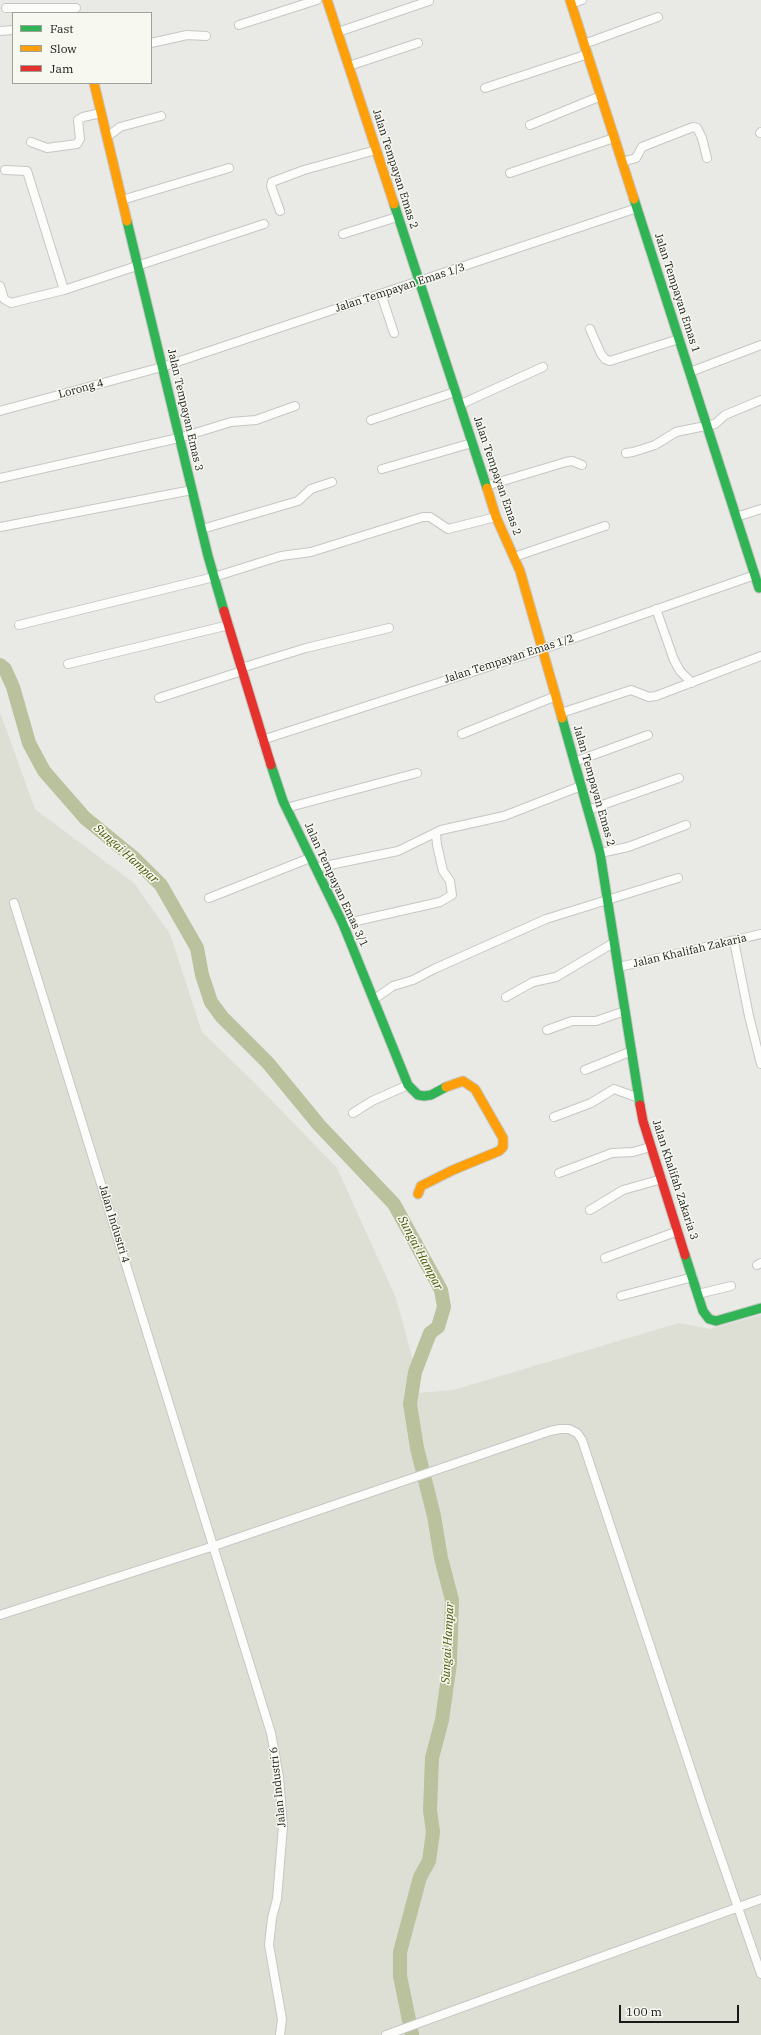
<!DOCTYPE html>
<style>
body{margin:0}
#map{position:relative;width:761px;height:2035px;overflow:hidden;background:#e9eae6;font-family:"IBM Plex Serif",serif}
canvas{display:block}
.legend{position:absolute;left:12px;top:12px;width:140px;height:72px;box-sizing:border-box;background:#f7f9f1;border:1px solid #9ea09a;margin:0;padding:5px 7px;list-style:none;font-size:12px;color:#191a17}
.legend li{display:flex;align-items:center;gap:8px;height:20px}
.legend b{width:20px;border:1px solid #9ea09a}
.scale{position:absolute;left:619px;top:2005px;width:120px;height:18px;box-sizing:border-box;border:2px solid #191a17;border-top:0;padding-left:5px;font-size:12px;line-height:14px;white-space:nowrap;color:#191a17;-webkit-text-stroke:3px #f7f9f1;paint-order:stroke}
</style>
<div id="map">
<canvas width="761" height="2035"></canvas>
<ul class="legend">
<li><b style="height:5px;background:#30b455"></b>Fast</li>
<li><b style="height:5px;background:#ff9f0a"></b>Slow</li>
<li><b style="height:5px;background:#e5322d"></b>Jam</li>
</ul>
<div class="scale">100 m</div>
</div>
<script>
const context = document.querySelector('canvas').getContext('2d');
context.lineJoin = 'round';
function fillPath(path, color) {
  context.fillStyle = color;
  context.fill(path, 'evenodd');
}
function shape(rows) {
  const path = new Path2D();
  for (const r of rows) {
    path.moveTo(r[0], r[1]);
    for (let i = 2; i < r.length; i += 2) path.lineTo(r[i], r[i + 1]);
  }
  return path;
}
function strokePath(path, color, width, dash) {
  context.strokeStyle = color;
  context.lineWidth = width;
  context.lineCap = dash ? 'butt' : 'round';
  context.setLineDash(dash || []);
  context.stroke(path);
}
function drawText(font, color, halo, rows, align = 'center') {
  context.font = font + ' "IBM Plex Serif",serif';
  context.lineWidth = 3;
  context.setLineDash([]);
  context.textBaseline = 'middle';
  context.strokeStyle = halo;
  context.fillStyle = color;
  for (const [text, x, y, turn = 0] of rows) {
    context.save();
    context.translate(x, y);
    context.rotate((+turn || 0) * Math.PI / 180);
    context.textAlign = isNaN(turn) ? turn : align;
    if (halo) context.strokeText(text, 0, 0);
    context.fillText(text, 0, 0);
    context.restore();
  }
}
const built = shape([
 [0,712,35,809,134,883,170,934,202,1032,253,1081,337,1168,396,1298,413,1360,404,1394,453,1390,679,1323,710,1329,761,1315,761,2035,0,2035]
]);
const river = shape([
 [0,665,5,669,13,687,29,743,44,771,85,818,134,858,161,885,197,948,202,975,211,1002,222,1017,268,1063,319,1125,394,1204,441,1290,444,1307,438,1327,430,1333,415,1372,410,1404,417,1448,434,1516,441,1558,452,1600,450,1663,442,1720,432,1758,430,1810,433,1832,429,1861,420,1877,400,1952,400,1976,412,2035]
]);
const street = shape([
 [571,4,582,0],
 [6,8,76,8],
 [239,25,317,0],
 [0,31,13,30],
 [338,32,429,1],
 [151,43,187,35,206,36],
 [584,44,658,17],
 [349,66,418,43],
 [485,88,588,54],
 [530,125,601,96],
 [760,133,761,132],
 [107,137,120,127,161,116],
 [31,142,47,148,77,144,80,139,78,120,83,117,101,113],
 [622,162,636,158,642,147,693,127,697,128,702,138,707,158],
 [5,170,27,171,64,290],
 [510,173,614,138],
 [122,200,229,168],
 [280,211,271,186,272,182,304,170,376,150],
 [343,234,397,217],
 [0,286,4,299,11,303,64,290,264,224],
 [381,294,394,333],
 [590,329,601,354,605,359,610,361,679,339],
 [690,372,761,345],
 [459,405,543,367],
 [0,411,162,367,637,208],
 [371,420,455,392],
 [626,453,633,452,655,445,676,432,715,424,725,415,761,400],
 [382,469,472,443],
 [0,478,179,438,231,422,256,420,295,406],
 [486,486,566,462,572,461,582,465],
 [736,517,761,509],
 [0,527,192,490],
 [202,529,298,501,311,489,332,482],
 [514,557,605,526],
 [656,609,674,660,680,671,692,683],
 [19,625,214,577,281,556,311,552,423,517,430,517,448,529,496,517],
 [68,664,229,625],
 [241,668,306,648,389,628],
 [159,698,242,671],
 [561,713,631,690,649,697,656,696,761,656],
 [462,734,556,696],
 [262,740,543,649,755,575],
 [574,762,648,735],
 [286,808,417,773],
 [588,810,679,778],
 [600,853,628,847,686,825],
 [315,868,398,851,441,830,504,816,581,786],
 [209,898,310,858],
 [14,903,271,1733,279,1777,283,1826,277,1899,272,1918,269,1945,282,2019,280,2035],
 [343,924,440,902,452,895,450,881,443,871,437,845,436,833],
 [734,941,749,1016,761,1064],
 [619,967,761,934],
 [506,997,533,982,556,977,615,942],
 [373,1000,393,986,413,980,434,969,546,919,678,878],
 [547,1030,572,1021,596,1021,625,1011],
 [585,1070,632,1051],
 [353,1113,372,1101,408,1085],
 [554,1117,591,1103,614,1089,639,1098],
 [559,1173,612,1153,633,1152,650,1147],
 [590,1210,623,1190,662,1179],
 [605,1258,678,1231],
 [757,1265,761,1263],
 [698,1294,731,1286],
 [621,1296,693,1277],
 [0,1615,214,1546,550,1431,560,1429,569,1429,577,1433,582,1440,706,1815,761,1974],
 [386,2035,761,1899]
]);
const fast = shape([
 [634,199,759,588,761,587],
 [394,204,487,488],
 [127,221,208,556,224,611],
 [562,718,600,853,640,1105],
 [271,765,283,801,343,924,408,1085,418,1095,424,1096,431,1095,446,1087],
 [685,1255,703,1311,709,1319,716,1321,761,1308]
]);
const slow = shape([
 [327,0,394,204],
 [570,0,634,199],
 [94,83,127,221],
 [487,488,496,517,520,571,562,718],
 [418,1194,421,1186,453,1170,499,1151,503,1147,503,1138,475,1089,463,1081,446,1087]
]);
const jam = shape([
 [224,611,271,765],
 [640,1105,643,1121,685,1255]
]);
const streetNames = [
 ["Jalan Tempayan Emas 2",395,169,72],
 ["Jalan Tempayan Emas 1/3",400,288,-18],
 ["Jalan Tempayan Emas 1",677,293,72],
 ["Lorong 4",81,389,-15],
 ["Jalan Tempayan Emas 3",185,410,77],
 ["Jalan Tempayan Emas 2",497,476,71],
 ["Jalan Tempayan Emas 1/2",509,659,-18],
 ["Jalan Tempayan Emas 2",594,786,74],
 ["Jalan Tempayan Emas 3/1",336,885,65],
 ["Jalan Khalifah Zakaria",690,951,-13],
 ["Jalan Khalifah Zakaria 3",675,1180,72],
 ["Jalan Industri 4",114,1224,73],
 ["Jalan Industri 6",278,1787,-96]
];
const waterNames = [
 ["Sungai Hampar",126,854,42],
 ["Sungai Hampar",420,1253,62],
 ["Sungai Hampar",448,1643,-87]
];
fillPath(built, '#dddfd5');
strokePath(river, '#b9c19d', 14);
strokePath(street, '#c6c7c4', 10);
strokePath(fast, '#c6c7c4', 11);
strokePath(slow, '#c6c7c4', 11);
strokePath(jam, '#c6c7c4', 11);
strokePath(street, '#fcfcfb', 8);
strokePath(fast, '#30b455', 9);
strokePath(slow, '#ff9f0a', 9);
strokePath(jam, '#e5322d', 9);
drawText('11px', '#191a17', '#f7f9f1', streetNames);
drawText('italic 12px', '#495502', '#f7f9f1', waterNames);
</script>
